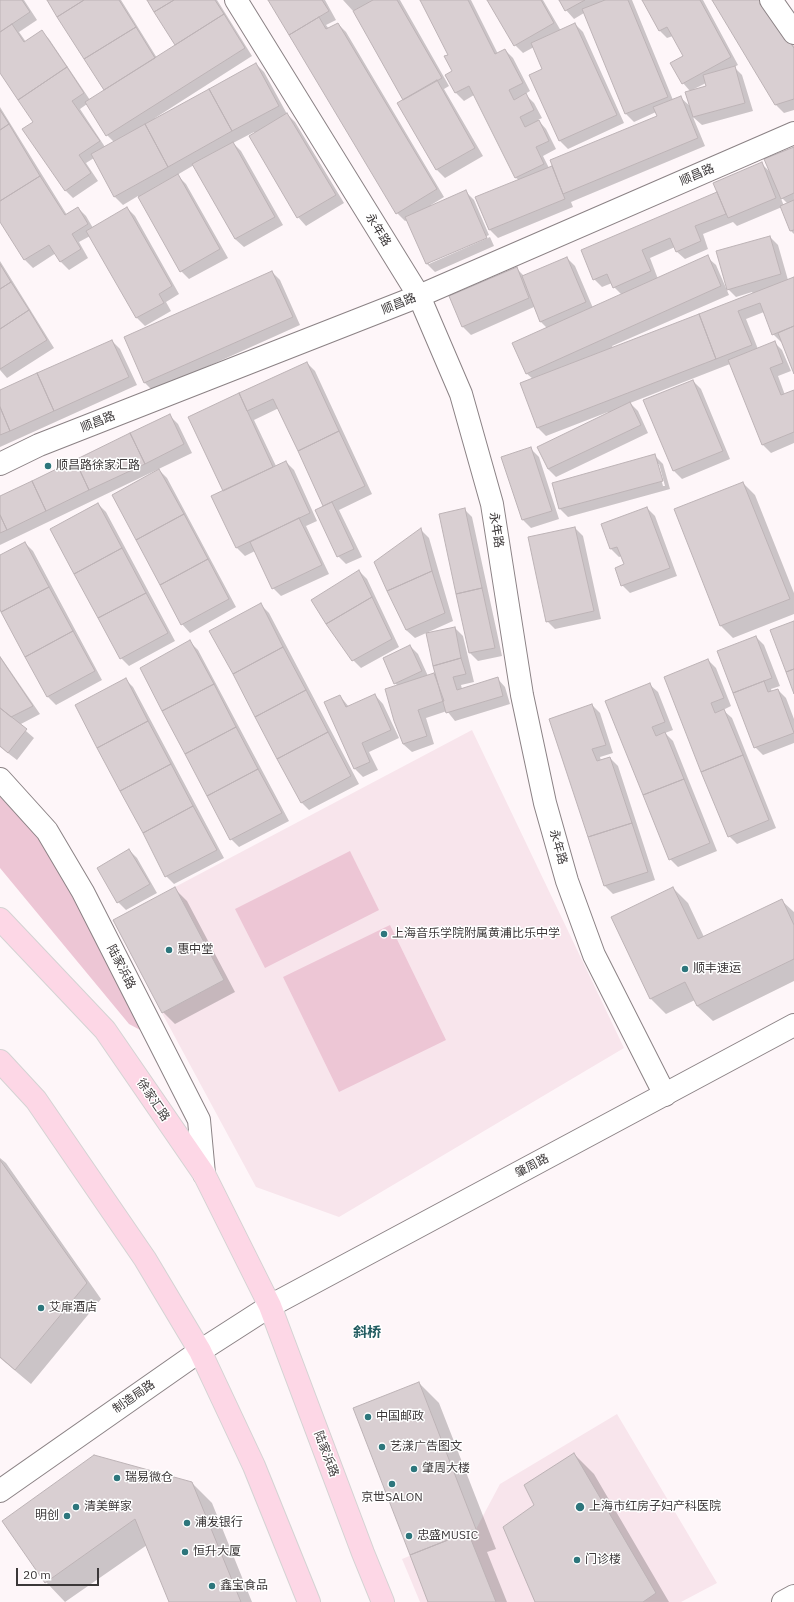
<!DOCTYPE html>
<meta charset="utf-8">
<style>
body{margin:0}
#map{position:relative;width:794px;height:1602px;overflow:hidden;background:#fef6f9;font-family:"IBM Plex Sans",sans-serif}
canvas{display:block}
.scale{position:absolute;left:16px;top:1568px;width:83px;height:18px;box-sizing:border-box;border:2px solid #3c3839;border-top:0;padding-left:5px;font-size:12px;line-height:14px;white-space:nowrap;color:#3c3839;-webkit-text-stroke:3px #fff;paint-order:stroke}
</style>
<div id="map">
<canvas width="794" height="1602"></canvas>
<div class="scale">20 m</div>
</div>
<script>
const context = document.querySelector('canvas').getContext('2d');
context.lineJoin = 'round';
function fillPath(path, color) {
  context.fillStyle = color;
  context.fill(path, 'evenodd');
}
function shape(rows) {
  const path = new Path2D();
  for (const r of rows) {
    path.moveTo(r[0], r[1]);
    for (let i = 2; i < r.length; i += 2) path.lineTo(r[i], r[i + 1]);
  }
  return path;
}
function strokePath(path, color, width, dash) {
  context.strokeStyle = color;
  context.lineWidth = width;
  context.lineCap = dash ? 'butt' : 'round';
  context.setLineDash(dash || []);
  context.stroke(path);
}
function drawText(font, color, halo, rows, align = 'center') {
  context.font = font + ' "IBM Plex Sans","Noto Sans SC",sans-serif';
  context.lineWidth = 3;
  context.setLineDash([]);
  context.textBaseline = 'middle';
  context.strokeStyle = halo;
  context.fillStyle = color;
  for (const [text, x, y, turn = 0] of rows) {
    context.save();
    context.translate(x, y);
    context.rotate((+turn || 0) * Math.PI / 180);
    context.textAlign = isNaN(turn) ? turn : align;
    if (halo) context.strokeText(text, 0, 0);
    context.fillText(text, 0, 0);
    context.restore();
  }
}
const built = shape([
 [472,730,624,1048,339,1217,256,1187,162,1013,224,980,175,887],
 [617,1414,717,1583,681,1602,420,1602,402,1559,476,1529,500,1484]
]);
const green = shape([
 [0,797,40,839,81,912,144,1032,129,1024,0,868],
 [350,851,379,910,265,968,235,909],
 [390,925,446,1040,339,1092,283,977]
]);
const shadow = shape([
 [0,0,24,0,37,20,19,32,26,42,41,31,49,39,90,100,105,90,48,0,121,0,157,58,176,45,148,0,217,0,252,56,155,118,156,119,256,64,264,72,287,114,295,122,344,203,306,226,298,217,250,136,255,133,254,132,233,143,241,151,283,225,244,247,235,239,194,165,177,175,186,184,228,258,189,279,181,271,138,196,123,205,115,197,94,158,86,163,98,181,73,198,65,190,34,122,0,72],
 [87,104,107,135,114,142,105,147,80,109],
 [269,0,325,0,336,20,326,25,329,29,338,24,346,32,444,197,431,205,432,207,466,192,474,200,489,235,429,262,429,264,490,237,494,246,435,272,427,264,408,220,405,221,397,213],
 [343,0,400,0,449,86,444,89,483,156,445,178,437,170,399,103,405,100,354,10,353,11],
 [422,0,471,0,498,54,505,50,513,58,530,91,525,94,534,103,542,118,538,120,546,129,556,149,543,156,549,168,658,117,656,112,634,122,626,114,584,13,574,19,566,10,560,0,632,0,673,100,680,97,691,107,690,91,683,83,684,57,673,36,667,38,659,30,643,0,703,0,738,65,734,67,742,75,753,111,702,125,693,117,705,146,571,202,573,207,498,238,490,230,519,180,516,178,474,95,464,101,456,93,447,75,453,72,450,55],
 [706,83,707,87,694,89],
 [488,0,543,0,561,31,575,24,583,32,624,123,568,149,560,141,530,76,544,70,534,47,523,53,515,45],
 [713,0,762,0,794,46,794,110,784,113,776,105],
 [0,107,67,215,78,208,86,216,93,228,127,208,135,216,179,294,166,302,171,311,145,326,137,318,90,236,79,242,88,258,69,270,61,262,56,253,33,268,25,260,0,219],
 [794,148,794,234,791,231,782,207,737,226,733,222,703,234,708,249,685,259,676,251,675,247,650,258,658,279,707,257,716,265,729,295,612,346,613,348,753,294,752,292,736,297,728,289,770,237,778,245,788,280,794,278,794,371,782,342,781,342,773,334,764,312,746,319,758,349,774,342,782,350,791,371,778,376,785,395,794,391,794,443,771,453,763,445,730,364,630,403,638,411,648,433,556,477,548,469,609,413,608,412,546,436,538,428,521,384,533,379,526,373,547,328,540,321,534,307,471,335,463,327,450,297,516,268,524,276,567,258,575,266,593,308,622,295,614,287,612,283,602,287,594,279,761,163,771,173],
 [780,196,788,204,784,206],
 [0,261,54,348,7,378,0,370],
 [272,272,280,280,300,325,153,391,145,383,125,338],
 [112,341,120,349,137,385,0,447,0,391],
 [307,363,315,371,372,494,339,510,362,557,346,564,338,556,324,507,279,408,254,420,276,466,286,462,294,470,317,521,306,526,329,574,281,596,273,588,255,551,245,556,236,547,224,491,190,418],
 [693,381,701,389,730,459,682,479,674,471,645,401],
 [170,416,178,424,192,453,0,545,0,497],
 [531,449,539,457,559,519,531,528,523,520],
 [655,456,663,464,670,489,568,517,560,509,553,484],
 [657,464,659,464,665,486,663,486],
 [159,470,167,478,236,607,190,633,182,624,113,495],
 [743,483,755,495,794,593,794,614,733,638,721,626,675,509],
 [98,504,106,512,175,641,129,666,121,658],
 [647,508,655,516,677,576,630,593,622,585,625,565,622,556,619,557,611,549,602,524],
 [464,509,472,517,502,656,478,661,470,653,441,514],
 [575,528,583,536,601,619,555,629,547,621],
 [421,530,429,538,453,621,415,638,406,630,375,562],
 [25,543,33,551,102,680,56,705,48,697,0,607,0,556],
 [359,571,367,579,399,647,361,668,353,660],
 [261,605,269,613,359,784,309,810,301,802],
 [455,628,463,636,474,682,461,685,462,689,497,678,505,687,510,704,455,721,447,711,426,718,434,744,412,752,403,744,398,686,395,683,410,646,418,654,428,676,435,674,427,634],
 [756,637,764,645,780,686,771,689,772,692,778,690,786,698,794,719,794,743,763,755,755,747],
 [190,642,198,650,289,821,239,847,231,839],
 [0,656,40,714,19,725,34,738,17,760,0,747],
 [708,660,716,668,731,706,723,710,732,718,776,828,737,844,729,836,665,678],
 [125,679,133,687,224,858,174,884,166,876],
 [649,684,658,692,673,730,665,733,673,741,717,851,678,867,670,859,606,701],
 [375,695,383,704,399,738,369,752,378,770,363,777,355,769,340,696,349,707],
 [592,705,600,713,613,753,600,757,601,761,610,758,618,766,655,880,613,894,605,886,550,719],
 [129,850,137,858,157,893,126,910,118,902],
 [673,888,688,903,704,937,781,900,794,912,794,981,713,1021,697,1006,695,1000,666,1014,651,999,612,917],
 [175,889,187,901,235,992,175,1024,163,1012],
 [0,1158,6,1163,101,1299,31,1384,0,1358],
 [419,1383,439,1403,496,1549,487,1552,507,1602,430,1602],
 [574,1454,594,1474,669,1602,536,1602,535,1505],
 [192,1483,212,1503,252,1602,170,1602,147,1545,65,1602,46,1582,3,1522]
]);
const building = shape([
 [0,0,22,0,30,12,0,32,0,0],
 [47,0,84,0,57,17,47,0],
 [84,0,119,0,136,27,84,59,57,17,84,0],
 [147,0,174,0,154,12,147,0],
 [174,0,215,0,224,14,175,45,154,12,174,0],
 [268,0,322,0,329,11,289,35,268,0],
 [373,0,397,0,442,78,403,100,353,11,373,0],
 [420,0,468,0,495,54,505,49,523,83,509,90,514,100,526,93,534,110,520,117,525,127,539,120,549,141,536,147,544,164,515,178,469,86,455,93,445,75,452,71,444,56,448,55,420,0],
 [487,0,541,0,554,23,514,46,487,0],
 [559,0,585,0,565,11,559,0],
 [605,0,628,0,668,97,625,114,582,9,605,0],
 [642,0,700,0,731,57,682,84,670,63,683,56,667,27,659,31,642,0],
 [712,0,760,0,794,48,794,99,775,105,712,0],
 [224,14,245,48,106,136,85,102,224,14],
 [319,17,326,29,338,23,437,189,396,214,289,35,319,17],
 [575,23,617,115,559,141,529,75,542,69,531,43,575,23],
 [12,24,24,42,42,30,67,67,18,100,0,73,0,32,12,24],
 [136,27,155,58,104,90,84,59,136,27],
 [256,63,279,106,232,131,209,89,256,63],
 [735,66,745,103,693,117,685,92,706,86,703,75,735,66],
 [67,67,84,93,72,101,100,141,79,155,91,173,65,191,22,129,33,122,18,100,67,67],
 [437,80,475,148,436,170,397,103,437,80],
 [209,89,232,131,168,167,145,124,209,89],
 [681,96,698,138,563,194,550,160,657,116,653,107,681,96],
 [0,110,9,124,0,130,0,110],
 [287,113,336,195,297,218,249,136,287,113],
 [9,124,40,176,0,201,0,130,9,124],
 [145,124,168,167,114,197,91,154,145,124],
 [233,142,275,217,235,239,192,164,233,142],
 [794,147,794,193,781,199,764,159,794,147],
 [762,162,776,198,728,218,713,183,762,162],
 [552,166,565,199,489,230,475,197,552,166],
 [178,174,220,249,180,272,138,197,178,174],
 [40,176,65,215,78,207,88,224,72,234,81,249,60,262,49,245,24,260,0,222,0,201,40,176],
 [466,190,487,238,426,264,405,217,466,190],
 [717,192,726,214,695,226,701,241,676,252,670,238,642,250,651,271,613,288,607,274,593,280,581,250,717,192],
 [794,200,794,230,790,231,780,206,794,200],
 [127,207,172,286,159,294,164,303,136,318,86,231,127,207],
 [770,236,781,274,727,290,716,251,770,236],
 [708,255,721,286,526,374,512,343,708,255],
 [567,257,586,302,540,322,522,276,567,257],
 [0,264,11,282,0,289,0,264],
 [517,267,529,298,462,327,449,296,517,267],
 [272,271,293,317,144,383,124,337,272,271],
 [794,277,794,326,772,335,760,303,738,311,752,345,716,359,699,314,794,277],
 [11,282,29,310,0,329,0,289,11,282],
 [29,310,47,340,0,369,0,329,29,310],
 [699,314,716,359,537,428,520,383,699,314],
 [794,326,794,374,778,333,794,326],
 [112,340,129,377,54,411,37,373,112,340],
 [775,341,783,363,770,368,781,395,794,390,794,432,762,445,728,360,775,341],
 [307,362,339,431,298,451,273,399,247,411,239,393,307,362],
 [37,373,54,411,10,431,0,407,0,390,37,373],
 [693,380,723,451,673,471,643,400,693,380],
 [239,393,273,467,223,491,188,417,239,393],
 [630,402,641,425,548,469,537,447,630,402],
 [0,407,10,431,0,435,0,407],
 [170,414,184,444,145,464,130,433,170,414],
 [339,431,365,486,323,506,298,451,339,431],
 [130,433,145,464,89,490,75,460,130,433],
 [531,447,552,511,522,520,501,457,531,447],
 [655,454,663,481,559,509,552,483,655,454],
 [75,460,89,490,46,511,32,481,75,460],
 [286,461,310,513,236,548,211,496,286,461],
 [159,469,184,514,136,540,112,495,159,469],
 [32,481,46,511,7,530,0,515,0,496,32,481],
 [743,482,790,599,720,626,674,509,743,482],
 [332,502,354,549,337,557,315,510,332,502],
 [98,503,122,548,74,574,50,529,98,503],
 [647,507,670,568,621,586,615,568,624,564,617,547,610,549,601,524,647,507],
 [465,508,482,588,456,594,439,514,465,508],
 [184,514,208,559,160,585,136,540,184,514],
 [0,515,7,530,0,533,0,515],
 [299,518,322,565,272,589,250,542,299,518],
 [575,527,594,611,546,622,528,537,575,527],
 [421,528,432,571,387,591,374,562,421,528],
 [25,542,49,587,1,612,0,609,0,555,25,542],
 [122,548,146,593,98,618,74,574,122,548],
 [208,559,229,599,181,625,160,585,208,559],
 [359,570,372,597,326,624,311,600,359,570],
 [432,571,445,613,406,630,387,591,432,571],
 [49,587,73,631,25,657,1,612,49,587],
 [482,588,495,648,469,653,456,594,482,588],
 [146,593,168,633,120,659,98,618,146,593],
 [372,597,392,639,352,661,326,624,372,597],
 [261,603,283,647,233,674,209,631,261,603],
 [794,621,794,669,786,672,770,630,794,621],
 [455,627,461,658,433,666,426,633,455,627],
 [73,631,95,671,47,697,25,657,73,631],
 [756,636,772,678,733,693,717,651,756,636],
 [190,640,214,684,162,711,140,668,190,640],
 [410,645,422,671,394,684,383,658,410,645],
 [283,647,306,690,255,717,233,674,283,647],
 [0,657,33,706,11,717,0,708,0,657],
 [461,658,466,674,453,677,457,690,498,677,503,696,446,713,433,666,461,658],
 [708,659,724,698,711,703,715,713,724,709,743,755,701,772,664,677,708,659],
 [794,669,794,694,786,672,794,669],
 [434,673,444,701,418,710,427,736,403,744,394,721,385,689,434,673],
 [126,678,148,721,97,748,75,705,126,678],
 [764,681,768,692,778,689,794,733,754,748,733,693,764,681],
 [650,683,665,722,652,727,656,736,665,732,684,779,643,795,605,701,650,683],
 [214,684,236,727,185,754,162,711,214,684],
 [306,690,328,732,277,759,255,717,306,690],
 [375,694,391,730,362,743,370,762,354,769,324,702,340,695,346,707,375,694],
 [592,704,606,745,592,749,597,761,610,757,632,823,588,837,549,719,592,704],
 [0,708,27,729,8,753,0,746,0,708],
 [148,721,171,764,120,791,97,748,148,721],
 [236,727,258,769,207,796,185,754,236,727],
 [328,732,351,776,301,803,277,759,328,732],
 [743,755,769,820,728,837,701,772,743,755],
 [171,764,193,806,143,833,120,791,171,764],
 [258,769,282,813,230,840,207,796,258,769],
 [684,779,710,843,669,860,643,795,684,779],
 [193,806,217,850,165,877,143,833,193,806],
 [632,823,648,872,604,886,588,837,632,823],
 [129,849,150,884,117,903,97,868,129,849],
 [175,887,224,980,162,1013,113,920,175,887],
 [673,887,698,939,782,899,794,925,794,959,697,1006,685,982,650,999,611,917,673,887],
 [0,1160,87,1283,15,1370,0,1357,0,1160],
 [419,1382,476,1529,410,1555,353,1408,419,1382],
 [574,1453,656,1593,643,1602,535,1602,503,1527,534,1505,524,1485,574,1453],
 [94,1455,192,1482,241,1602,169,1602,135,1519,45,1583,2,1521,94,1455],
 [468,1532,496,1602,428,1602,410,1555,468,1532]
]);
const minor = shape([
 [236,0,419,296,461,394,492,504,522,695,545,803,567,881,594,955,665,1095],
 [0,464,39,445,419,296,794,133],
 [0,779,47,831,83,892,199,1120,204,1174],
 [783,1602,794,1596]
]);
const tertiary = shape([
 [771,0,794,33],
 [0,1491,200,1351,270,1306,794,1025]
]);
const primary = shape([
 [0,919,105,1030,204,1174,270,1306,363,1553,383,1602],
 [0,1061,36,1100,145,1259,200,1351,254,1466,309,1602]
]);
const markers = [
 [48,466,4,"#2d767c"],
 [384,934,4,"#2d767c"],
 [169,950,4,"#2d767c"],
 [685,969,4,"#2d767c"],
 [41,1308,4,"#2d767c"],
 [368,1417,4,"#2d767c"],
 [382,1447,4,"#2d767c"],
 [414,1469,4,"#2d767c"],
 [117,1478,4,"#2d767c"],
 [392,1484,4,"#2d767c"],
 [76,1507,4,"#2d767c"],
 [580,1507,5,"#2d767c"],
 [67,1516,4,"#2d767c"],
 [187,1523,4,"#2d767c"],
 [409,1536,4,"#2d767c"],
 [185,1552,4,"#2d767c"],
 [577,1560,4,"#2d767c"],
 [212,1586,4,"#2d767c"]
];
const streetNames = [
 ["顺昌路",697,175,-23],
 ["永年路",378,230,58],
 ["顺昌路",399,304,-22],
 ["顺昌路",98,422,-21],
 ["永年路",496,530,81],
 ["永年路",558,847,74],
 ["陆家浜路",121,967,63],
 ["徐家汇路",153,1100,56],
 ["肇周路",532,1166,-28],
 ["制造局路",134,1397,-35],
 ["陆家浜路",326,1454,69]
];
const poiNames = [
 ["顺昌路徐家汇路",56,466],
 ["上海音乐学院附属黄浦比乐中学",392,934],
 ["惠中堂",177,950],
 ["顺丰速运",693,969],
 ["艾扉酒店",49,1308],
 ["中国邮政",376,1417],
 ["艺漾广告图文",390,1447],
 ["肇周大楼",422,1469],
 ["瑞易微仓",125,1478],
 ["京世SALON",392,1498,"center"],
 ["清美鲜家",84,1507],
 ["上海市红房子妇产科医院",589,1507],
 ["明创",59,1516,"right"],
 ["浦发银行",195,1523],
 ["忠盛MUSIC",417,1536],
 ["恒升大厦",193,1552],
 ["门诊楼",585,1560],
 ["鑫宝食品",220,1586]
];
const quarterNames = [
 ["斜桥",367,1333]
];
fillPath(built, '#f8e5ec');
fillPath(green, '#edc6d5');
fillPath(shadow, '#0003');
fillPath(building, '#d9cfd2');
strokePath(building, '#bdb3b6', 1);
strokePath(minor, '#8b8285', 24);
strokePath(tertiary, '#8b8285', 24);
strokePath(primary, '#d4d3d3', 24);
strokePath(minor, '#fff', 22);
strokePath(tertiary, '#fff', 22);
strokePath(primary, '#fdd7e6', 22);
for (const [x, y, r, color] of markers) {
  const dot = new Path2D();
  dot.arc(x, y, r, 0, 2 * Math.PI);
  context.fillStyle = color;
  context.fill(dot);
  strokePath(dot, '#fff', 1.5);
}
drawText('12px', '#3c3839', '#fff', streetNames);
drawText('12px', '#3c3839', '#fff', poiNames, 'left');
drawText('bold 14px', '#215b60', '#fff', quarterNames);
</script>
